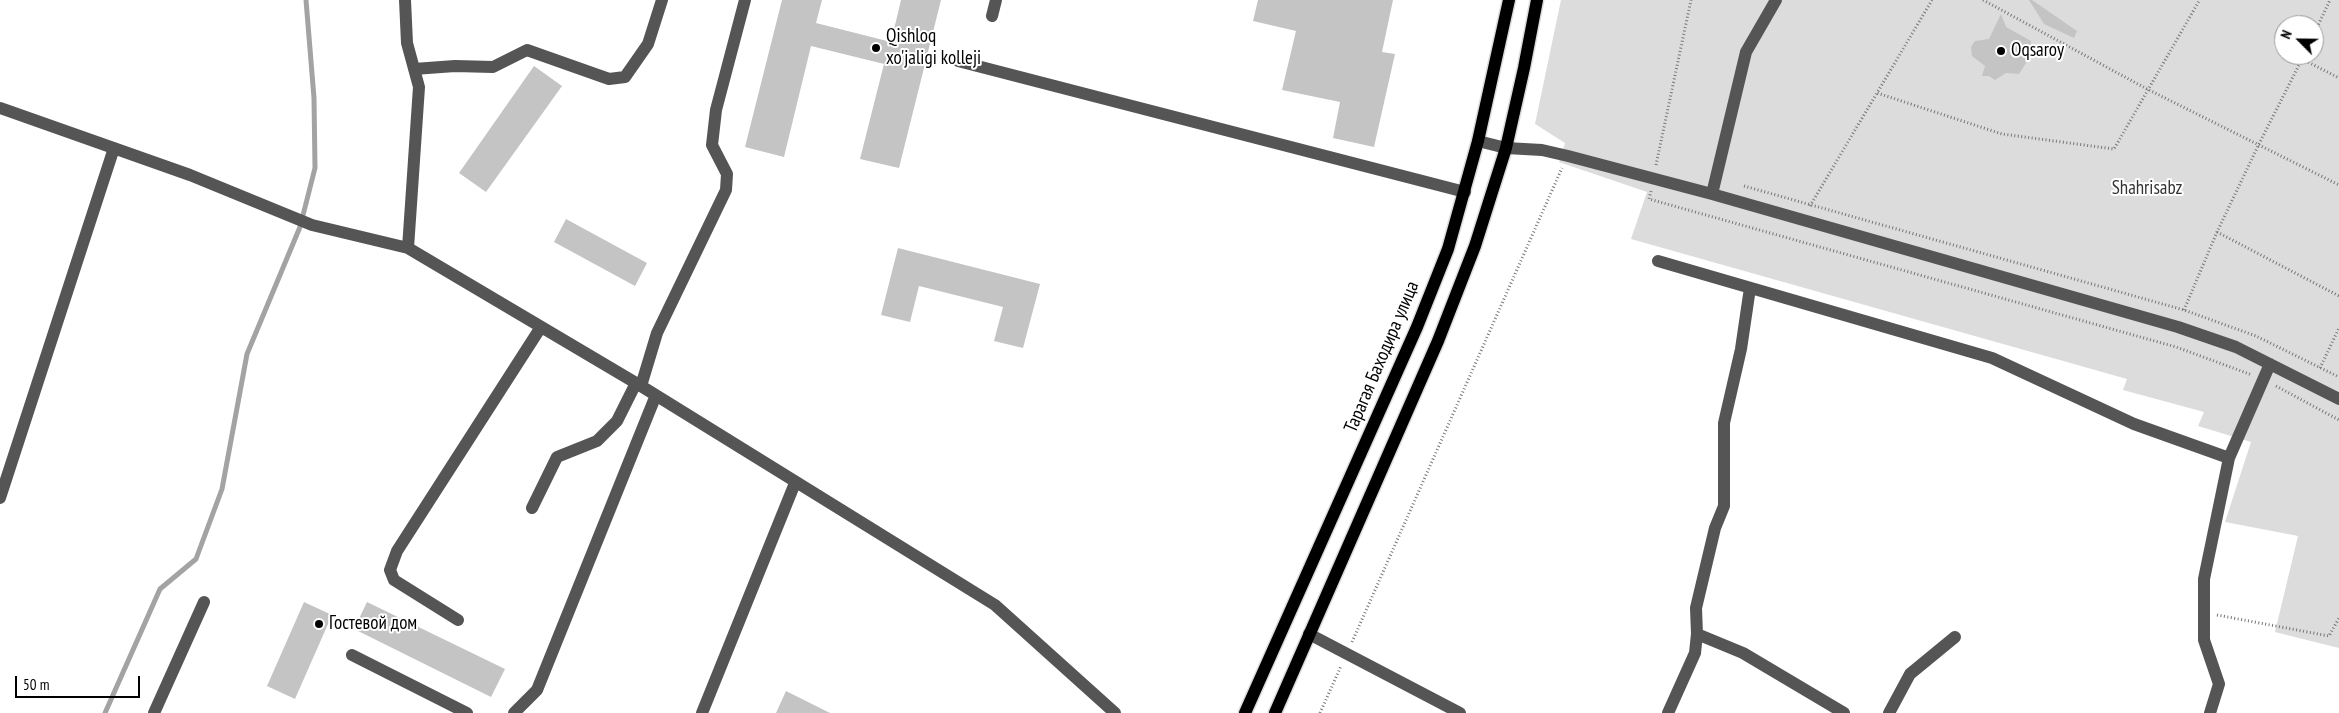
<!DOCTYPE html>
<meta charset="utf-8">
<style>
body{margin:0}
#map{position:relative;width:2339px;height:713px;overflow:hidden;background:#fff;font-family:"PT Sans Narrow",sans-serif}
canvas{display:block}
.north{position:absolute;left:2274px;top:15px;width:50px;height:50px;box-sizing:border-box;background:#fff;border:1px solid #999;border-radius:50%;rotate:293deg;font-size:14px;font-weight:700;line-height:20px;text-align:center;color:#000}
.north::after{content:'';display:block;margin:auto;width:18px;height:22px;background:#000;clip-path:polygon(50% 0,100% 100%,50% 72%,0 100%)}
.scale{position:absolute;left:15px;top:676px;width:125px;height:22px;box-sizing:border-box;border:2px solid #000;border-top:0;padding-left:6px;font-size:15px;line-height:18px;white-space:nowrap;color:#000;-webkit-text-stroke:4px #fff;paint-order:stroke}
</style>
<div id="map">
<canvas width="2339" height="713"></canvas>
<div class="north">N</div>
<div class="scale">50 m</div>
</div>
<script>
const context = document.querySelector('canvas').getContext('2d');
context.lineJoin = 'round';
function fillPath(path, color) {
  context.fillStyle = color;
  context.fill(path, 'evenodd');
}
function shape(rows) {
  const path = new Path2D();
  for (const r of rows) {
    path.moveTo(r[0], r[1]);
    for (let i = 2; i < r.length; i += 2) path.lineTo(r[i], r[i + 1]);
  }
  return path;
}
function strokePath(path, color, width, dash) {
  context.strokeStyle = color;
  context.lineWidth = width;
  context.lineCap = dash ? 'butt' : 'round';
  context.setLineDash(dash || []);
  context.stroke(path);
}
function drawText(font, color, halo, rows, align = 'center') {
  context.font = font + ' "PT Sans Narrow",sans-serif';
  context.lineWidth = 4;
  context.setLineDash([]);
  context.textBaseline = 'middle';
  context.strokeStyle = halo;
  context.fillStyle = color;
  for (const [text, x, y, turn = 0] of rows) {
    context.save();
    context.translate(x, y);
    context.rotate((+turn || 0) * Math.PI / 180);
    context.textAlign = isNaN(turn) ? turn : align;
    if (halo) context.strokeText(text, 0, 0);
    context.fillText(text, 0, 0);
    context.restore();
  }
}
const green = shape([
 [1561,0,2339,0,2339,648,2275,632,2298,536,2225,522,2251,442,2198,426,2204,412,2123,390,2127,379,1631,239,1647,192,1559,162,1565,143,1535,124],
 [2284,25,2314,25,2314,55,2284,55]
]);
const stream = shape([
 [105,713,160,589,196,559,222,489,247,354,300,227,315,168,314,98,306,0]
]);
const building = shape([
 [782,0,822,0,816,23,891,42,901,0,941,0,899,168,860,159,884,64,811,46,784,157,745,147],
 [1258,0,1393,0,1382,52,1395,54,1374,147,1333,138,1340,102,1282,90,1296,31,1253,21],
 [2029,0,2032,0,2077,31,2074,38,2044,24],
 [2001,14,2006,27,2031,41,2031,55,2019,74,2006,73,1995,80,1989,76,1982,76,1985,66,1972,56,1971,47,1975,41,1989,39],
 [534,66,562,86,486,192,459,173],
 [566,219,647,263,635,286,554,242],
 [898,248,1040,284,1023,348,994,341,1003,307,919,286,910,322,881,315],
 [304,602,332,615,295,699,267,686],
 [367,602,505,669,491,697,354,629],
 [786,691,830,713,776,713]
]);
const path = shape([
 [1932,0,1877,93,2002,134,2114,149,2199,1,2198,0],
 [1983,0,2147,89,2339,185],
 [2314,34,2330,0],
 [2302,59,2339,78],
 [1656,165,1691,0],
 [1744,186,2184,310,2256,336,2339,377],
 [1651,191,1649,199,2176,347,2252,375],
 [1810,206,1877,93],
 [2217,232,2339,296],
 [2184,310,2217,232,2259,144,2304,55],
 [2320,368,2339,328],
 [2276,386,2339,420],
 [2217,615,2329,636,2339,618],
 [1352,642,1562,168],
 [1320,713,1341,666]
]);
const minor = shape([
 [405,0,407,43,419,87,408,248],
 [992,16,996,0],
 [958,61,1465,192],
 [414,69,455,66,493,67,527,50,609,79,625,77,648,44,662,0],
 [0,108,190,175,312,225,408,248,641,386,995,605,1115,713],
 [1478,141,1506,148,1542,150,1568,156,1712,194,2178,327,2236,347,2339,399],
 [1712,194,1746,52,1776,0],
 [1658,261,1992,358,2134,424,2229,458,2204,579,2204,640,2219,684,2210,713],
 [641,386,657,333,726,190,727,174,712,145,716,110,745,0],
 [2229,458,2270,364],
 [0,498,114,148],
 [532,508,557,457,597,441,617,421,636,383],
 [458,620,394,580,390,570,397,551,541,327],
 [1309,634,1460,713],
 [1697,634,1743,653,1844,713],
 [352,655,467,713],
 [154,713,204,602],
 [514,713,537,690,656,395],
 [702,713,795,483],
 [1668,713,1695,653,1697,634,1696,608,1715,528,1724,506,1724,423,1741,349,1750,288],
 [1889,713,1910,674,1955,637]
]);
const major = shape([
 [1245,713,1417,327,1448,249,1478,141,1509,0],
 [1275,713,1438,341,1475,246,1506,148,1524,68,1537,0]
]);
const markers = [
 [876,48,5,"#000"],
 [2001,51,5,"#000"],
 [319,624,5,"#000"]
];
const poiNames = [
 ["Qishloq",886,37],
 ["xo'jaligi kolleji",886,59],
 ["Oqsaroy",2011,51],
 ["Гостевой дом",329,624]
];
const parkNames = [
 ["Shahrisabz",2147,189]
];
const streetNames = [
 ["Тарагая Баходира улица",1382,357,-67]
];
fillPath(green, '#dcdcdc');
strokePath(stream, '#a3a3a3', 5);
fillPath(building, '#c4c4c4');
strokePath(major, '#dbdbdb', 15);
strokePath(path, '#777', 3, [1, 2.5]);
strokePath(minor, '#555', 12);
strokePath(major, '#000', 12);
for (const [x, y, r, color] of markers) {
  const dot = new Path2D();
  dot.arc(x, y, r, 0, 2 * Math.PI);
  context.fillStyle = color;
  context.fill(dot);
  strokePath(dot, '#fff', 2);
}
drawText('19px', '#000', '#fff', poiNames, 'left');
drawText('19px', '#333', '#fff', parkNames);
drawText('19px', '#000', '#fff', streetNames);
</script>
